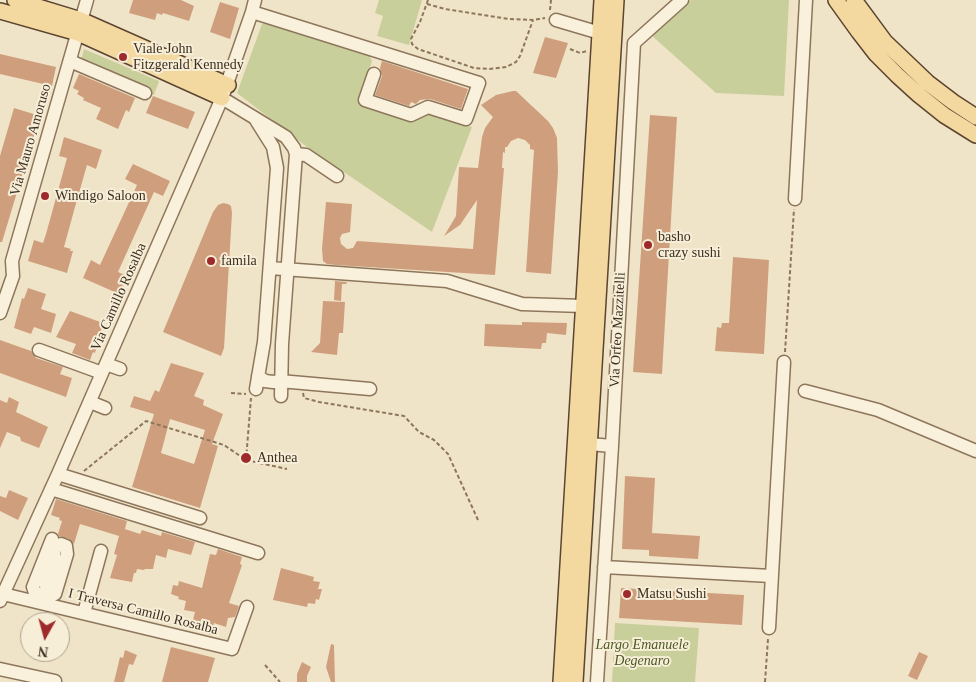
<!DOCTYPE html>
<style>
body{margin:0}
#map{position:relative;width:976px;height:682px;overflow:hidden;background:#f0e4c8;font-family:"Times New Roman",serif}
canvas{display:block}
.north{position:absolute;left:20px;top:612px;width:50px;height:50px;box-sizing:border-box;background:#f7eed8;border:1px solid #ada18e;border-radius:50%;rotate:187deg;font-size:14px;font-weight:700;line-height:20px;text-align:center;color:#3d2e20}
.north::after{content:'';display:block;margin:auto;width:18px;height:22px;background:#9e2a2b;clip-path:polygon(50% 0,100% 100%,50% 72%,0 100%)}
</style>
<div id="map">
<canvas width="976" height="682"></canvas>
<div class="north">N</div>
</div>
<script>
const context = document.querySelector('canvas').getContext('2d');
context.lineJoin = 'round';
function fillPath(path, color) {
  context.fillStyle = color;
  context.fill(path, 'evenodd');
}
function shape(rows) {
  const path = new Path2D();
  for (const r of rows) {
    path.moveTo(r[0], r[1]);
    for (let i = 2; i < r.length; i += 2) path.lineTo(r[i], r[i + 1]);
  }
  return path;
}
function strokePath(path, color, width, dash) {
  context.strokeStyle = color;
  context.lineWidth = width;
  context.lineCap = dash ? 'butt' : 'round';
  context.setLineDash(dash || []);
  context.stroke(path);
}
function drawText(font, color, halo, rows, align = 'center') {
  context.font = font + ' "Times New Roman",serif';
  context.lineWidth = 4;
  context.setLineDash([]);
  context.textBaseline = 'middle';
  context.strokeStyle = halo;
  context.fillStyle = color;
  for (const [text, x, y, turn = 0] of rows) {
    context.save();
    context.translate(x, y);
    context.rotate((+turn || 0) * Math.PI / 180);
    context.textAlign = isNaN(turn) ? turn : align;
    if (halo) context.strokeText(text, 0, 0);
    context.fillText(text, 0, 0);
    context.restore();
  }
}
const green = shape([
 [379,0,422,0,409,45,377,36,383,16,375,13],
 [691,0,789,0,784,96,716,93,651,35],
 [265,22,368,53,372,61,359,103,412,120,432,114,472,127,432,232,307,147,237,93,262,24],
 [84,49,159,81,154,95,80,64],
 [615,623,699,628,695,682,612,682]
]);
const building = shape([
 [133,0,181,0,194,6,189,21,163,13,162,15,157,13,155,20,129,13],
 [220,2,239,8,230,39,210,32],
 [545,37,568,43,556,78,533,73],
 [0,54,56,67,52,86,0,74],
 [382,61,468,89,461,109,430,99,420,100,416,104,411,102,409,106,375,95,382,76,380,68],
 [79,74,135,98,129,112,126,110,118,129,96,119,101,108,83,100,84,98,77,94,79,91,73,88],
 [513,91,516,91,548,121,553,128,557,138,558,172,551,274,526,272,534,150,530,149,530,145,525,140,518,138,511,141,507,147,505,147,505,153,503,152,502,168,504,168,495,275,336,265,327,264,323,261,322,249,326,202,352,204,350,232,342,234,340,238,341,244,347,249,353,248,357,241,473,249,477,200,460,225,444,236,456,216,459,167,478,168,482,137,485,128,493,117,481,105,496,95],
 [153,96,195,112,188,129,146,113],
 [14,108,40,116,2,242,0,242,0,156],
 [650,115,677,117,662,374,633,372],
 [64,137,102,150,96,169,87,165,75,207,64,247,71,249,70,251,73,251,67,273,28,261,34,240,43,243,46,234,67,158,59,156],
 [133,164,170,181,163,196,154,192,118,272,127,276,119,294,83,278,91,260,100,265,137,185,125,179],
 [223,203,228,204,231,206,232,213,224,348,221,356,163,332,213,212,218,205],
 [733,257,769,260,764,354,715,351,717,327,721,328,722,323,729,323],
 [335,281,347,282,346,284,342,284,341,301,334,300],
 [28,288,46,294,41,309,56,314,51,333,34,327,31,334,14,328,22,298,24,299],
 [323,301,345,302,343,333,339,333,337,355,311,352,320,343],
 [70,311,103,323,95,353,93,352,90,360,72,353,76,344,56,337],
 [522,322,567,323,566,335,547,333,546,343,542,343,541,349,484,346,485,324,522,325],
 [0,340,31,351,36,358,63,367,60,374,72,378,66,397,0,373],
 [171,363,204,373,194,396,204,400,203,405,223,414,212,444,218,446,200,508,132,487,154,414,130,407,134,396,150,401,155,390,159,392],
 [170,419,205,430,194,464,161,453],
 [9,397,19,402,16,412,48,427,39,448,21,441,20,437,7,432,0,448,0,400,7,403],
 [625,476,655,478,652,533,700,536,698,559,649,556,649,550,622,549],
 [9,490,28,498,18,520,0,511,0,496,6,498],
 [56,499,127,521,125,529,140,534,142,530,161,536,162,532,195,542,191,555,168,549,166,558,156,555,153,569,145,569,144,570,137,569,136,573,134,573,132,582,110,578,117,555,114,554,119,536,80,524,74,544,69,539,59,536,58,534,62,521,59,520,60,518,51,515],
 [218,549,242,557,240,564,242,565,229,603,239,606,235,617,228,618,226,627,214,623,212,635,198,631,200,625,192,624,195,612,184,610,186,601,178,599,179,597,171,594,173,585,178,586,179,581,202,588,210,554,216,555],
 [281,568,314,577,313,581,320,582,318,589,322,589,319,600,316,599,315,604,308,603,307,607,273,600],
 [621,588,744,595,742,625,619,618],
 [331,644,334,645,335,682,331,682,326,667],
 [171,647,215,658,208,682,162,682],
 [125,650,137,655,133,665,129,664,124,682,114,682,120,657,123,658],
 [919,652,928,656,917,680,908,676],
 [302,662,311,667,307,676,307,682,297,682,297,674]
]);
const path = shape([
 [428,0,420,22,411,39,412,44,418,49,474,68,489,69,506,67,516,62,520,56,533,20],
 [427,4,445,9,509,19,533,20,545,18],
 [550,10,551,0],
 [570,49,580,53,587,51],
 [785,352,794,209],
 [231,393,246,394],
 [303,393,304,398,319,402,404,416,419,432,434,440,448,454,478,520],
 [246,460,251,398],
 [84,471,146,421,224,445,246,460,287,469],
 [265,665,280,682],
 [765,682,768,639]
]);
const minor = shape([
 [252,12,479,83,466,119,428,107,411,115,365,100,374,74],
 [556,20,600,33],
 [70,61,145,93],
 [222,98,286,137,294,148,296,154,282,344,281,396],
 [256,120,273,147,277,168,264,342,256,389],
 [296,154,306,155,337,176],
 [795,199,806,0],
 [270,268,447,281,522,304,583,306],
 [0,313,13,276,12,261,87,0],
 [39,350,102,373],
 [106,364,120,369],
 [258,376,265,381,273,382,280,381,370,389],
 [805,391,878,410,976,451],
 [90,402,105,408],
 [589,444,612,446],
 [58,474,200,518],
 [51,489,258,553],
 [52,539,33,587,35,593,49,596,55,594,67,554,66,546,61,544],
 [55,545,54,556,46,586,49,587,52,585,56,574],
 [604,567,771,576],
 [3,594,232,649,247,607],
 [0,601,58,474,222,98,252,12,255,0],
 [84,613,101,551],
 [769,628,784,362],
 [0,669,55,681],
 [597,682,612,446,634,43,682,0]
]);
const major = shape([
 [15,0,81,20,228,85],
 [836,0,859,32,876,54,897,75,919,95,944,115,976,135],
 [854,0,885,42,906,62,928,83,953,102,976,117],
 [0,11,78,33,222,98],
 [561,682,602,0],
 [575,682,616,0]
]);
const markers = [
 [123,57,5,"#9e2a2b"],
 [45,196,5,"#9e2a2b"],
 [648,245,5,"#9e2a2b"],
 [211,261,5,"#9e2a2b"],
 [246,458,6,"#9e2a2b"],
 [627,594,5,"#9e2a2b"]
];
const poiNames = [
 ["Viale John",133,49],
 ["Fitzgerald Kennedy",133,65],
 ["Windigo Saloon",55,196],
 ["basho",658,237],
 ["crazy sushi",658,253],
 ["famila",221,261],
 ["Anthea",257,458],
 ["Matsu Sushi",637,594]
];
const streetNames = [
 ["Via Mauro Amoruso",31,140,-74],
 ["Via Camillo Rosalba",119,297,-66],
 ["Via Orfeo Mazzitelli",618,330,-87],
 ["I Traversa Camillo Rosalba",143,612,14]
];
const parkNames = [
 ["Largo Emanuele",642,645],
 ["Degenaro",642,661]
];
fillPath(green, '#c9cf9b');
fillPath(building, '#cf9f7d');
strokePath(minor, '#8d765c', 15);
strokePath(major, '#5b4430', 18);
strokePath(path, '#8d765c', 2, [4, 2.5]);
strokePath(minor, '#faf1dc', 12);
strokePath(major, '#f3d9a0', 15);
for (const [x, y, r, color] of markers) {
  const dot = new Path2D();
  dot.arc(x, y, r, 0, 2 * Math.PI);
  context.fillStyle = color;
  context.fill(dot);
  strokePath(dot, '#f7eed8', 2);
}
drawText('14px', '#3d2e20', '#f7eed8', poiNames, 'left');
drawText('14px', '#3d2e20', '#f7eed8', streetNames);
drawText('italic 14px', '#4d5a26', '#f7eed8', parkNames);
</script>
